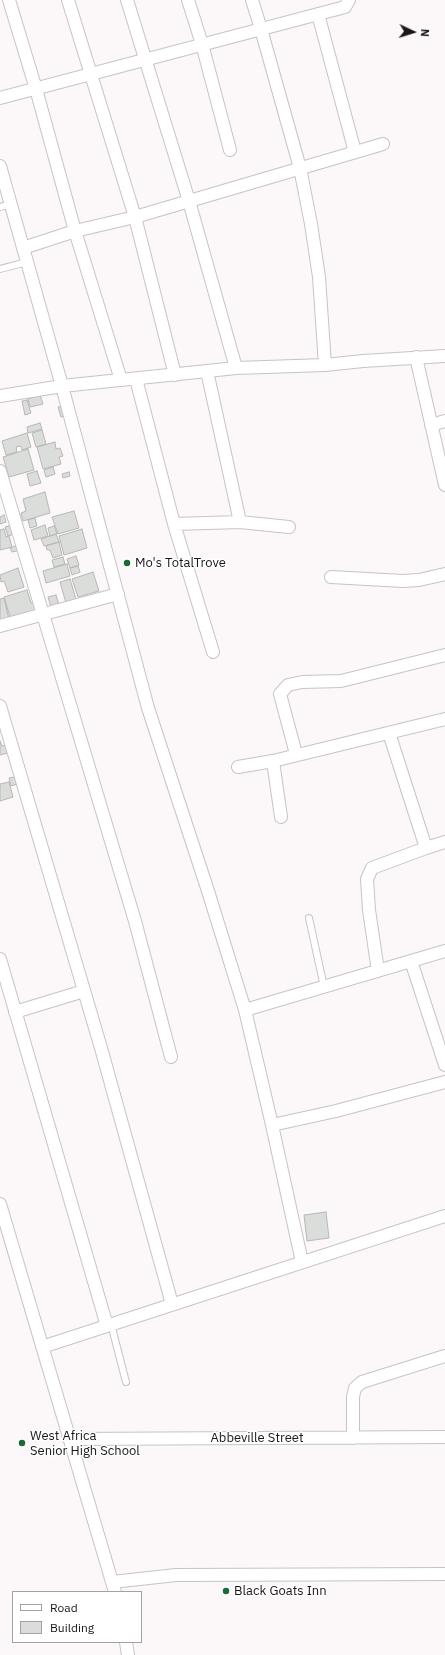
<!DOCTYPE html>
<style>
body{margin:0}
#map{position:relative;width:445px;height:1655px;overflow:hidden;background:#fcf7f8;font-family:"IBM Plex Sans",sans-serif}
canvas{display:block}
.legend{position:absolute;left:12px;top:1591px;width:130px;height:52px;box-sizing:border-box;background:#fff;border:1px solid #a3a2a2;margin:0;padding:5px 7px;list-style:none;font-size:12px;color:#191717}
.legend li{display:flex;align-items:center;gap:8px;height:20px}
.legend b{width:20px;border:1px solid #a3a2a2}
.north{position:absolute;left:393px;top:12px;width:40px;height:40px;-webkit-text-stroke:3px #fff;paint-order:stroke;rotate:94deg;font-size:11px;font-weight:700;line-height:16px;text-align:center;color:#191717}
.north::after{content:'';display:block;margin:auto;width:14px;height:18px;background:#191717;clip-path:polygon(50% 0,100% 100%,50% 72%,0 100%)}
</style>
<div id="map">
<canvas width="445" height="1655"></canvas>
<ul class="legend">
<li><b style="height:5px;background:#fff"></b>Road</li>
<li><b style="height:11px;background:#daddda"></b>Building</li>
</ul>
<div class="north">N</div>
</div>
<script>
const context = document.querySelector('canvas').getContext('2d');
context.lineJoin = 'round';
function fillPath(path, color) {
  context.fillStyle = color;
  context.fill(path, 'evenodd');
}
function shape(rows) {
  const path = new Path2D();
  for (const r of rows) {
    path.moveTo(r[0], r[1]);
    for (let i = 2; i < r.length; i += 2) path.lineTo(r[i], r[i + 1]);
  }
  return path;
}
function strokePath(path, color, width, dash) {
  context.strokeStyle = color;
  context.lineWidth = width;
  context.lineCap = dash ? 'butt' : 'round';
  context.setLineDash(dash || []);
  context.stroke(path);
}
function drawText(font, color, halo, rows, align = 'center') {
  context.font = font + ' "IBM Plex Sans",sans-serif';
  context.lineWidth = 3;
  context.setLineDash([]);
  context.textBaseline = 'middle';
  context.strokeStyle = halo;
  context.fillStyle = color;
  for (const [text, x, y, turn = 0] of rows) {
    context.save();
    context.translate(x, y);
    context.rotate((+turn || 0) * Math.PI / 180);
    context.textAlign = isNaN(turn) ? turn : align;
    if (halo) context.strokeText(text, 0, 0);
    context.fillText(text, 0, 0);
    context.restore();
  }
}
const building = shape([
 [40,395,43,404,30,407,28,399,40,395],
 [27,400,31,413,25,415,22,401,27,400],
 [62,406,65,416,61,417,58,407,62,406],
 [40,423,42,429,28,433,27,427,40,423],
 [42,430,46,444,36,447,32,433,42,430],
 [27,433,31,447,22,450,21,446,16,447,17,452,6,455,2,441,27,433],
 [55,442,56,449,60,448,63,456,59,457,61,464,43,469,37,447,55,442],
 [28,449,34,470,9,477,3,457,28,449],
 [53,467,55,474,46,477,44,470,53,467],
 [37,471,41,483,30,486,27,474,37,471],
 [69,472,70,476,63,478,62,474,69,472],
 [45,492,50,513,23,521,21,513,26,511,23,499,45,492],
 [74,511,79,528,58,534,52,517,74,511],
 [4,515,6,522,0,524,0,517,4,515],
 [35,518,37,526,30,528,28,520,35,518],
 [14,524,17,533,8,536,5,527,14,524],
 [45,525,48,536,34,540,31,530,45,525],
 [54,526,57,534,50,536,48,528,54,526],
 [4,529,6,537,9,536,12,547,0,550,0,530,4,529],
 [82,529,87,548,64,555,59,536,82,529],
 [56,534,59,542,44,546,41,539,56,534],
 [59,542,62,555,53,558,50,550,47,550,46,546,59,542],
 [18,545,20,550,12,552,10,548,18,545],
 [76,556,79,565,70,568,67,559,76,556],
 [63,557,65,564,54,567,52,560,63,557],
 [67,564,70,576,46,583,43,571,67,564],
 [78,566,80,572,72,575,70,568,78,566],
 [18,568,24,587,8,592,4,581,1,582,0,575,18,568],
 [93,572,99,591,78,597,72,579,93,572],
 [70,579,76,599,66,603,60,582,70,579],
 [27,590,31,603,34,602,37,611,18,617,17,615,10,617,4,597,27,590],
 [56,595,59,605,51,607,48,597,56,595],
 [4,598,9,619,0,621,0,599,4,598],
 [0,741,2,746,6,745,8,753,0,755,0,741],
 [15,777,17,784,11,786,9,778,15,777],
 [9,782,13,797,0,801,0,784,9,782],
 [326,1212,329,1238,307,1241,304,1215,326,1212]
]);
const service = shape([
 [0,207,11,204],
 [0,269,27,262],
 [309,918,324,987],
 [111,1324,126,1382]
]);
const minor = shape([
 [9,0,36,89,75,231,23,248],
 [68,0,135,217,175,375],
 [127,0,189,201,236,368],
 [188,0,202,44,230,150],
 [252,0,261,29,300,168,311,224,319,277,325,365],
 [318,14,355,152],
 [0,98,345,7,349,0],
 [0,166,62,386,148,708,208,891,245,1010,272,1125,302,1262],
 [416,357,445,485],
 [207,371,240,522],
 [136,379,174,524,213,652],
 [121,380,75,231,135,217,383,144],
 [0,396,62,386,236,368,325,365,363,361,445,356],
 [431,425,445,421],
 [0,471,135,921,171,1057],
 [174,524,240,522,289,527],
 [331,577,403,581,419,580,445,574],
 [0,626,118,594],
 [0,706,101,1048,172,1304],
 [389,733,426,848],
 [296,754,280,694,288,685,302,682,341,681,445,655],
 [273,761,281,817],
 [238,767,273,761,445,719],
 [0,959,107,1326],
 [411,961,445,1065],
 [378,971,369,910,367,879,372,868,426,848,445,842],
 [245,1010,445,951],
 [15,1012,84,991],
 [272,1125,336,1111,445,1082],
 [0,1204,115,1592],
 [42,1347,445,1216],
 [353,1438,353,1397,355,1388,362,1382,445,1356],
 [69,1439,445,1437],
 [112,1582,176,1575,445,1574],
 [126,1642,128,1655]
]);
const markers = [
 [127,563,4,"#1d6938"],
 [22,1443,4,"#1d6938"],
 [226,1591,4,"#1d6938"]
];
const poiNames = [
 ["Mo's TotalTrove",135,563],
 ["West Africa",30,1436],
 ["Senior High School",30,1451],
 ["Black Goats Inn",234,1591]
];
const streetNames = [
 ["Abbeville Street",257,1438]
];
fillPath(building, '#daddda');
strokePath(building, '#b5b8b6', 1);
strokePath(service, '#c8c3c4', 8);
strokePath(minor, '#c8c3c4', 14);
strokePath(service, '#fff', 6);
strokePath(minor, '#fff', 12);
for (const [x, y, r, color] of markers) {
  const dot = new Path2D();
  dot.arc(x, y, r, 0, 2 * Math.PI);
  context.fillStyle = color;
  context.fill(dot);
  strokePath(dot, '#fff', 1.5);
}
drawText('13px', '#191717', '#fff', poiNames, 'left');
drawText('13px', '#191717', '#fff', streetNames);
</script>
